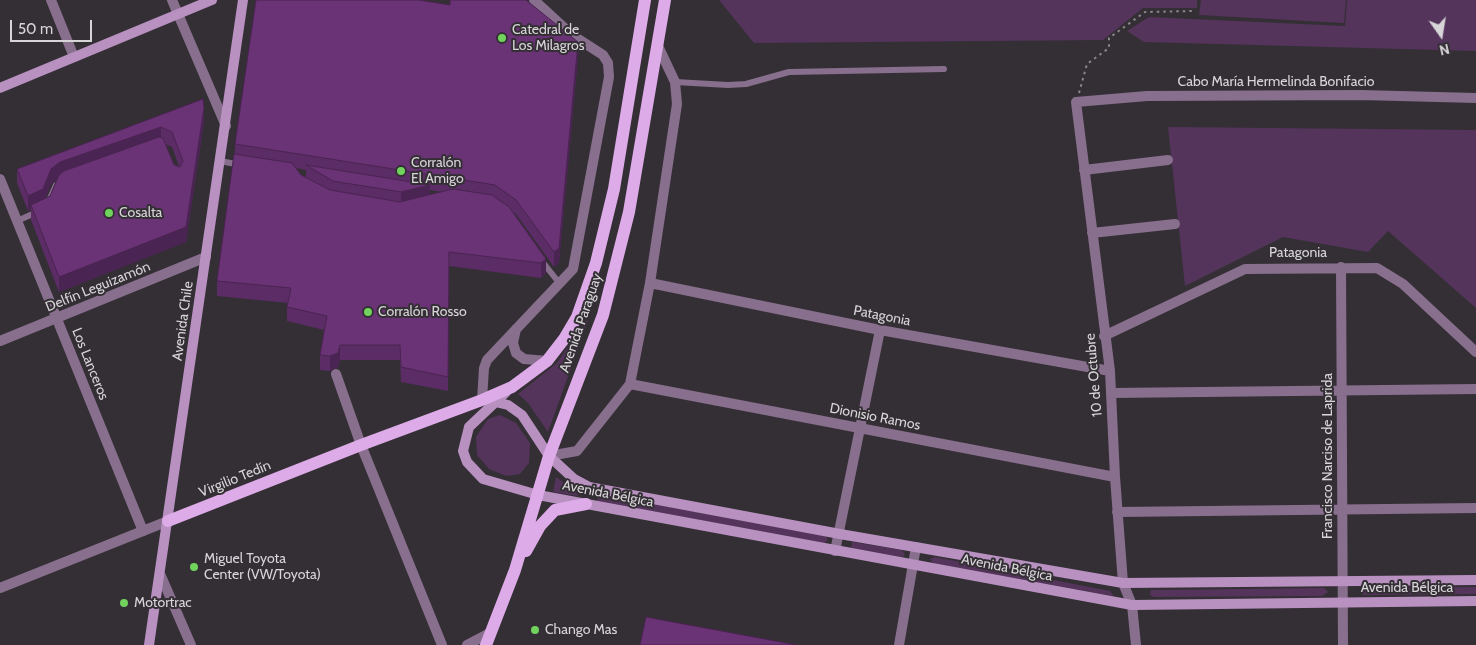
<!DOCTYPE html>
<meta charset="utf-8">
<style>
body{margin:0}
#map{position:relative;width:1476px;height:645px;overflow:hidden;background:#342f35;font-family:Cabin,sans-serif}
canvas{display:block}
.north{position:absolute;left:1416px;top:10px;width:50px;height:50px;-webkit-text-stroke:4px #342f35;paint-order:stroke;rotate:167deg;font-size:14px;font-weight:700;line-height:20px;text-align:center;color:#d7d5d8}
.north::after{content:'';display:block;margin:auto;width:18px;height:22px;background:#d7d5d8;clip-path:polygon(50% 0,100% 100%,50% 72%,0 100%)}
.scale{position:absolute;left:10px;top:20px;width:82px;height:22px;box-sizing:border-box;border:2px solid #d7d5d8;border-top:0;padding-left:6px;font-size:15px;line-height:18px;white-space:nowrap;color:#d7d5d8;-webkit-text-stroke:4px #342f35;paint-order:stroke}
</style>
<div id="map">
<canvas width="1476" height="645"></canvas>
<div class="north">N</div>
<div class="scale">50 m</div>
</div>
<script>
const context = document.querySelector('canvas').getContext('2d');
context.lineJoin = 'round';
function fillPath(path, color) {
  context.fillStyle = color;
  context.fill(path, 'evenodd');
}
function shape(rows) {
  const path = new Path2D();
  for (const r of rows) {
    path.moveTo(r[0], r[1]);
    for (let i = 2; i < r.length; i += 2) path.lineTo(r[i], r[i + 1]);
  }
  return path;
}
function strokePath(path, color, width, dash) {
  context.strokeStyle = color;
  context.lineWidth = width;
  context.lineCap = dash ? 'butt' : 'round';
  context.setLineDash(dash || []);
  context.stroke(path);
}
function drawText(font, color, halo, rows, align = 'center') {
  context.font = font + ' Cabin,sans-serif';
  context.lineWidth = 4;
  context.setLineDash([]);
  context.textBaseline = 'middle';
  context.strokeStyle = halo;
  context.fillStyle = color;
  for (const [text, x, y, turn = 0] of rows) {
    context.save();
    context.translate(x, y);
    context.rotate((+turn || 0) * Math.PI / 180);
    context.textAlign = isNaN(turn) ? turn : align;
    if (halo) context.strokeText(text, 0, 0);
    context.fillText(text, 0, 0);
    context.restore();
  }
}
const green = shape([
 [719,0,1197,0,1197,8,1143,8,1103,40,754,43],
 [1201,0,1346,0,1344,23,1199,15],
 [1347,0,1476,0,1476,51,1144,42,1127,31,1149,17,1345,26],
 [1168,127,1476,130,1476,308,1388,231,1368,252,1283,237,1185,286],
 [585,321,588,321,548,432,528,403,518,394,557,363],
 [500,415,516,423,530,443,529,463,520,474,506,476,489,469,477,455,476,437,488,419],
 [556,477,575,491,578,496,553,492],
 [601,494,826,536,828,540,824,543,598,501,597,495],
 [852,542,902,550,905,555,902,557,851,548],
 [935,557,1110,591,1113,595,1112,596,933,563,930,559],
 [1476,587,1476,594,1363,595,1359,592,1363,588,1367,588],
 [1324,588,1328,592,1322,596,1153,597,1150,595,1151,590,1155,590]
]);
const path = shape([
 [1079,93,1087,64,1109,48,1109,38,1145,12,1195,11]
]);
const service = shape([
 [675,82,728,85,746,84,789,72,944,69],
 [220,161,241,165],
 [47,205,56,185],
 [17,221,37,212],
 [541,260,560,284]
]);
const minor = shape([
 [51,0,74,57],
 [172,0,226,126],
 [1084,170,1168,160],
 [0,179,143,531],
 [1092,233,1175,224],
 [1341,267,1343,645],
 [650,283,880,330,1110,371],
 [516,329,513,343,516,353,524,359,547,361],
 [1104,336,1245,269,1377,268,1403,284,1476,352],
 [336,374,361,445,442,645],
 [630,384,1115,477],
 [1111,393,1476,389],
 [482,400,484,368,487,360,573,269,609,77,608,63,603,55,572,35,534,0],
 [549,456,577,451,630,384,650,283,677,104,675,82,658,46],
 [1117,512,1476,508],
 [835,551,880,330],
 [161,576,191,645],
 [467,645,490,633],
 [899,645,916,547],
 [1136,645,1132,605,1123,583,1115,477,1110,371,1076,102,1147,96,1361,95,1476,98]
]);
const tertiary = shape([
 [0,341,206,257],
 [0,588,168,521]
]);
const secondary = shape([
 [0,88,212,0],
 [506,392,469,427,463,451,467,462,483,479,538,495,1132,605,1476,601],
 [491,401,508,405,522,415,549,456,574,479,589,487,840,534,1123,583,1476,580],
 [149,645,243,0]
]);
const primary = shape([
 [168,521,361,445,482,400,512,387,547,361,564,339,577,317,596,263,614,189,645,0],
 [526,551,540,526,555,510,586,504],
 [486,645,515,570,549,456,603,315,629,212,665,0]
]);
const wall = shape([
 [578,57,559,263,554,267,516,214,513,212,546,259,546,273,541,278,449,266,448,391,401,382,400,360,340,360,338,367,330,371,320,370,320,355,324,330,287,321,287,307,288,303,217,296,217,281,235,154,235,144],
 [296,168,306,170,306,177,301,175],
 [430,190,442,192,430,195],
 [203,99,204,122,186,242,59,292,31,220,31,209,28,211,17,183,17,169],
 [165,144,172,147,179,166,174,165],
 [57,178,50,196,45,199,51,184]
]);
const shadedWall = shape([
 [578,42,578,57,559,263,554,267,554,252],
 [204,108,204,122,186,242,59,292,59,277,186,227],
 [161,127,161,141,60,176,51,184,43,203,31,205,31,209,28,211,28,196,51,169,60,162],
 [430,185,430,200,401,207,401,192],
 [546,259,546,273,541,278,541,263],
 [340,345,340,360,338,367,330,371,330,356]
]);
const building = shape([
 [256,0,419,0,450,5,450,0,526,0,578,42,559,248,554,252,516,200,495,185,235,144,256,0],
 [203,99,204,108,186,227,59,277,31,205,50,196,59,175,64,171,159,137,163,138,174,165,180,167,183,161,172,132,161,127,60,162,51,169,43,189,28,196,17,169,203,99],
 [234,154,292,163,301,175,330,190,400,202,453,189,492,195,509,207,546,259,541,263,449,252,448,377,401,367,400,345,340,345,338,353,330,356,320,355,327,316,287,307,291,288,217,281,234,154],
 [306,165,430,185,401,192,333,181,306,165],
 [646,617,797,645,640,645,646,617]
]);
const markers = [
 [502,38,5,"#71d35e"],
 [401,171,5,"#71d35e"],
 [109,213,5,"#71d35e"],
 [368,312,5,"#71d35e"],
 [194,567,5,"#71d35e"],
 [124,603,5,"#71d35e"],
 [535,630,5,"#71d35e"]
];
const poiNames = [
 ["Catedral de",512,30],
 ["Los Milagros",512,46],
 ["Corralón",411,163],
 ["El Amigo",411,179],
 ["Cosalta",119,213],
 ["Corralón Rosso",378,312],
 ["Miguel Toyota",204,559],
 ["Center (VW/Toyota)",204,575],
 ["Motortrac",134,603],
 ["Chango Mas",545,630]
];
const streetNames = [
 ["Cabo María Hermelinda Bonifacio",1276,82],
 ["Patagonia",1298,253],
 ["Delfín Leguizamón",98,287,-22],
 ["Patagonia",882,316,11],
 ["Avenida Chile",183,321,-82],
 ["Avenida Paraguay",581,323,-71],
 ["Los Lanceros",90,364,68],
 ["10 de Octubre",1094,375,-95],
 ["Dionisio Ramos",875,417,11],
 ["Francisco Narciso de Laprida",1328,456,-90],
 ["Virgilio Tedín",235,479,-22],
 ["Avenida Bélgica",608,494,11],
 ["Avenida Bélgica",1007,568,11],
 ["Avenida Bélgica",1407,588]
];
fillPath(green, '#54345b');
strokePath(path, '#8a868b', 2, [2.5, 4]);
strokePath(service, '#886f8d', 6);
strokePath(minor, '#886f8d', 10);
strokePath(tertiary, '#886f8d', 10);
strokePath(secondary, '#b891c1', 10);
strokePath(primary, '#deabe9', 12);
fillPath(wall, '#5b2c65');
fillPath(shadedWall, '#4a2452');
fillPath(building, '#6a3375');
strokePath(building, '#4a2452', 1);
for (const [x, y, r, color] of markers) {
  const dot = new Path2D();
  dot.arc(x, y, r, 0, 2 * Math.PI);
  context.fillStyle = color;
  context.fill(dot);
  strokePath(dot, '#342f35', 2);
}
drawText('14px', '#d7d5d8', '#342f35', poiNames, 'left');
drawText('14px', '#d7d5d8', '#342f35', streetNames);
</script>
